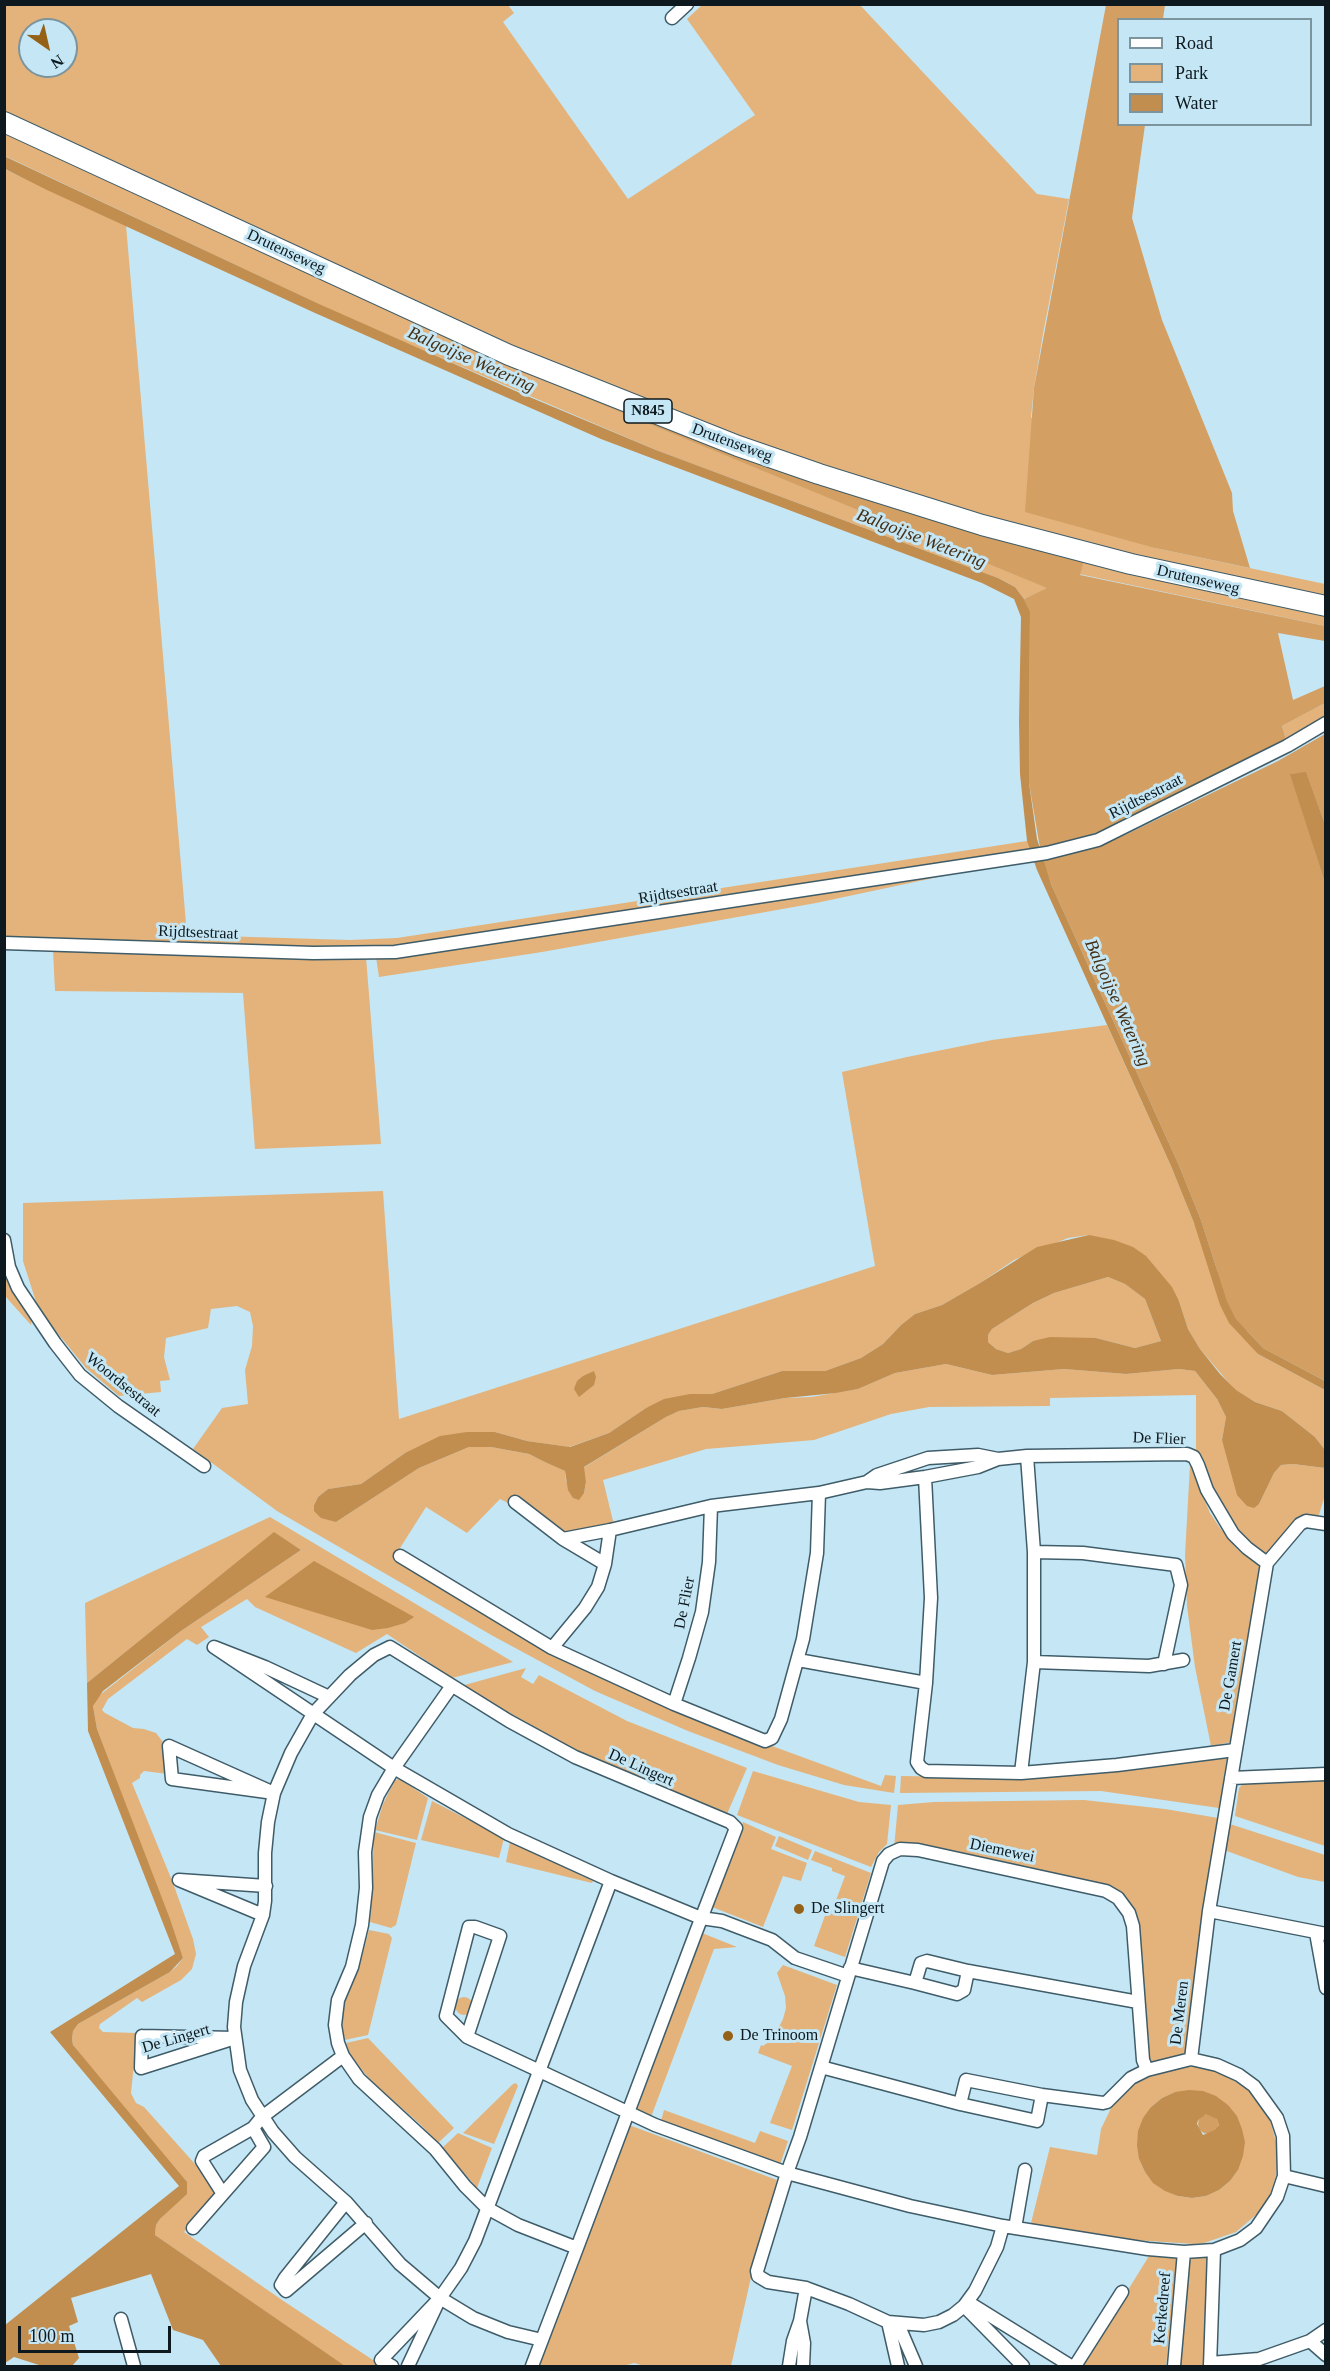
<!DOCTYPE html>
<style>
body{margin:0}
#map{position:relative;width:1330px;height:2371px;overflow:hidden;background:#c5e6f4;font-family:Georgia,serif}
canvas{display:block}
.frame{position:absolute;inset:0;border:6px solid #0d191e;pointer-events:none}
.legend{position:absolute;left:1117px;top:18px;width:195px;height:108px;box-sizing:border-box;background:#c5e6f4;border:2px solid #7b949e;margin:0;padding:8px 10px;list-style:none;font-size:18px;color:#0d191e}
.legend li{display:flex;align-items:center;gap:12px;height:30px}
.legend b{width:30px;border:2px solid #7b949e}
.north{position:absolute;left:18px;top:18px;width:60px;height:60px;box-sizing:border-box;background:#c5e6f4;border:2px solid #7b949e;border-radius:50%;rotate:146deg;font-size:16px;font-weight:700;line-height:24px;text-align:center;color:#0d191e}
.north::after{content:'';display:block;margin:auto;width:21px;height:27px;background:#956116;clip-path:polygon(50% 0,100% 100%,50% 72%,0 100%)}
.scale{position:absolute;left:18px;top:2326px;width:153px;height:27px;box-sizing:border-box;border:3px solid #0d191e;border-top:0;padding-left:8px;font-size:18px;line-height:21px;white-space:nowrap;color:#0d191e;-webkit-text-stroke:4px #c5e6f4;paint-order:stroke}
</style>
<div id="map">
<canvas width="1330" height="2371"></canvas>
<div class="frame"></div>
<ul class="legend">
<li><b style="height:8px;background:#fff"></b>Road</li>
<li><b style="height:16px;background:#e3b37b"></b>Park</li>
<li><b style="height:16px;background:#c18e50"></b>Water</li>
</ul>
<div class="north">N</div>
<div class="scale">100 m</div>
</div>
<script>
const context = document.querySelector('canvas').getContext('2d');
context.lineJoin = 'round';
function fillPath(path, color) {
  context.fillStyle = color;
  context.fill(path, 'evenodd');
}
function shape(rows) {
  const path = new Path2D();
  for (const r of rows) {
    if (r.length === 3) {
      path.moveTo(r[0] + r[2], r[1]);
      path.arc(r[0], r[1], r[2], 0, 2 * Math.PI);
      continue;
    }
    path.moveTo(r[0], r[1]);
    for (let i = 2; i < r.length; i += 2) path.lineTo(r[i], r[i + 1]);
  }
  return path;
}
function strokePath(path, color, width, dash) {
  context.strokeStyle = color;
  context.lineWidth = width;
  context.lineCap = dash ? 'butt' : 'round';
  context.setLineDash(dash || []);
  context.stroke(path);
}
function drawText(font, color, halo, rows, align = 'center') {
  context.font = font + ' Georgia,serif';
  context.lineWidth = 6;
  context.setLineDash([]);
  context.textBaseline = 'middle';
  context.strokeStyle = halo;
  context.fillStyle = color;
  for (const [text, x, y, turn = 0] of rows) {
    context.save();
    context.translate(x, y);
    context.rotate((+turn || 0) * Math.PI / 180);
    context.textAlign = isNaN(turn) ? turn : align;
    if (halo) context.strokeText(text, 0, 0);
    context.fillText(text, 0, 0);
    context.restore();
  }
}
const green = shape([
 [4,5,508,5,514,13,503,22,628,199,755,115,687,19,702,5,860,5,1037,194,1069,199,1043,334,1034,388,1031,417,1155,548,1325,584,1325,600,1062,540,765,447,506,344,5,113],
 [30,30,66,30,66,66,30,66],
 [4,128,580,390,580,395,1048,588,1024,599,1015,587,998,578,656,450,348,318,5,156],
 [4,169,126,225,187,935,350,940,397,938,1027,841,1031,850,370,949,6,939],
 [1084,560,1181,585,1325,613,1325,626,1079,574],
 [1325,703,1325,720,1287,743,1282,726],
 [971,870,816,903,542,952,379,977,376,957],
 [53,950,366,957,381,1144,255,1149,243,993,55,991],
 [1107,1025,1171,1166,1194,1223,1258,1354,1325,1390,1325,1450,1315,1437,1282,1411,1255,1402,1235,1390,1200,1349,1188,1329,1179,1301,1089,1235,1068,1238,1014,1260,980,1283,942,1305,915,1314,901,1325,883,1344,861,1358,825,1371,782,1371,712,1394,690,1395,646,1408,609,1433,569,1447,527,1441,495,1432,405,1453,361,1484,328,1489,318,1497,314,1505,336,1522,419,1468,469,1447,491,1447,529,1454,565,1471,566,1481,584,1493,586,1482,583,1468,666,1417,679,1411,703,1407,722,1409,785,1398,811,1397,858,1389,895,1373,946,1364,992,1375,1064,1369,1126,1374,1179,1369,1195,1371,1217,1399,1226,1417,1222,1440,1259,1504,1274,1473,1281,1465,1293,1464,1325,1468,1325,1495,1318,1518,1309,1515,1303,1518,1268,1557,1238,1533,1223,1509,1205,1473,1196,1452,1196,1395,1050,1398,1050,1406,929,1407,891,1414,814,1440,706,1449,603,1480,614,1525,563,1533,515,1496,508,1503,500,1499,467,1533,426,1507,395,1556,477,1610,548,1650,704,1721,881,1786,885,1775,896,1776,894,1793,844,1785,778,1765,688,1731,595,1691,493,1636,277,1511,193,1449,222,1408,248,1404,245,1370,252,1346,253,1326,250,1312,237,1306,211,1309,208,1328,166,1338,164,1357,170,1380,160,1381,161,1392,119,1396,86,1368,50,1324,37,1305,23,1261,23,1203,383,1191,399,1419,875,1266,842,1072,907,1057,992,1040],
 [4,1271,32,1319,31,1325,5,1296],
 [1108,1277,1125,1284,1145,1299,1161,1341,1135,1348,1096,1338,1033,1341,1021,1349,1008,1353,996,1349,988,1342,988,1335,992,1329,1033,1303,1054,1293],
 [1190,1465,1210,1513,1220,1528,1237,1549,1262,1568,1232,1742,1211,1746,1195,1667,1187,1606,1185,1555],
 [270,1517,513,1662,452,1678,387,1634,356,1653,255,1607,247,1599,201,1627,209,1637,197,1645,187,1639,108,1699,102,1710,105,1713,133,1728,144,1729,156,1733,163,1742,168,1774,144,1771,140,1775,140,1778,132,1783,173,1883,193,1939,196,1954,192,1969,181,1980,142,2002,137,1998,100,2024,99,2028,103,2032,137,2033,131,2093,136,2103,144,2107,220,2192,184,2232,282,2300,382,2366,344,2366,155,2235,156,2225,160,2219,186,2194,73,2045,72,2039,73,2031,78,2024,170,1972,177,1966,183,1958,97,1729,93,1706,96,1698,181,1631,301,1550,274,1533,87,1683,85,1603],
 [526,1668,521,1677,533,1684,539,1675,627,1721,747,1768,727,1814,576,1750,461,1686],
 [1213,1758,1227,1758,1219,1808,1101,1791,900,1793,901,1776,1029,1778,1144,1768],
 [753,1771,859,1802,891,1805,887,1844,879,1852,871,1867,737,1815],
 [400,1779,428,1798,417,1840,375,1830,383,1804,395,1780],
 [1325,1779,1325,1846,1235,1816,1239,1788,1246,1781],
 [1084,1800,1165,1809,1218,1818,1186,2054,1145,2064,1134,1940,1115,1889,1101,1883,932,1846,908,1842,894,1848,898,1805,934,1802],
 [432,1801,504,1838,499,1858,421,1840],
 [743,1822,776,1837,771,1849,807,1863,801,1881,783,1876,763,1927,712,1907],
 [1227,1823,1325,1855,1325,1882,1298,1877,1224,1850],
 [374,1832,416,1843,396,1925,391,1928,370,1922],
 [779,1836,812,1850,808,1860,775,1846],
 [510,1842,593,1881,592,1883,506,1862],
 [815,1851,871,1873,845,1957,814,1946,827,1910,832,1911,845,1876,832,1871,832,1868,811,1860],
 [369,1930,389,1934,392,1938,368,2035,345,2040,342,2024,344,2005,360,1963],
 [702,1933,737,1947,714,1949,651,2117,637,2110],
 [783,1965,837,1985,792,2130,770,2123,792,2066,758,2053,761,2045,763,2046,773,2039,783,2019,786,2008,785,1996,777,1973],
 [464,2006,9],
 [368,2038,454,2128,438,2143,421,2125,372,2082,351,2057,346,2043],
 [1175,2067,1200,2067,1219,2072,1248,2089,1263,2106,1270,2120,1278,2149,1276,2176,1270,2195,1257,2214,1236,2232,1204,2243,1194,2244,1104,2238,1030,2227,1050,2147,1097,2155,1101,2129,1112,2106,1128,2087,1151,2073],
 [1175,2092,1238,2170,1230,2181,1219,2190,1206,2196,1192,2198,1178,2196,1154,2183,1145,2172,1139,2159,1151,2107,1162,2098],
 [513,2084,516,2083,518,2086,494,2144,463,2133],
 [664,2110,755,2143,760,2131,788,2141,780,2165,661,2121],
 [629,2125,777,2180,754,2264,731,2366,645,2366,634,2363,623,2366,539,2366],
 [458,2133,492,2148,477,2188,442,2148],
 [1208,2254,1203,2366,1178,2366,1189,2257],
 [1149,2256,1177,2258,1166,2366,1081,2366]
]);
const forest = shape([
 [1106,5,1165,5,1163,19,1118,20,1118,124,1145,125,1132,218,1162,320,1232,493,1233,511,1250,568,1155,548,1025,512,1034,388],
 [580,390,1084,560,1080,575,1325,626,1325,641,1278,633,1293,700,1325,686,1325,703,1282,726,1287,743,1135,819,1067,843,1040,848,1029,783,1030,613,1024,599,1047,588,579,395],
 [1325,734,1325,824,1306,773,1291,774,1325,883,1325,1381,1263,1348,1236,1319,1227,1301,1201,1220,1178,1163,1051,884,1042,859,1098,846,1127,834,1278,761],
 [1208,2124,10]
]);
const water = shape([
 [4,156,319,304,520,393,656,450,998,578,1015,587,1024,599,1030,612,1029,783,1037,839,1051,884,1178,1163,1201,1220,1227,1301,1236,1319,1263,1348,1325,1381,1325,1390,1258,1354,1229,1323,1220,1305,1194,1223,1171,1166,1037,870,1027,841,1020,774,1019,721,1021,617,1014,599,982,583,601,439,315,313,47,190,5,169],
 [1306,772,1325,824,1325,883,1290,774],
 [1089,1235,1114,1240,1133,1247,1146,1256,1172,1287,1179,1301,1188,1329,1200,1349,1220,1374,1236,1390,1255,1402,1282,1411,1315,1437,1325,1450,1325,1468,1293,1464,1281,1465,1274,1473,1259,1504,1254,1508,1247,1506,1237,1495,1222,1440,1226,1417,1217,1399,1195,1371,1179,1369,1126,1374,1064,1369,992,1375,946,1364,895,1373,858,1389,836,1393,785,1398,722,1409,703,1407,679,1411,666,1417,584,1467,586,1482,584,1493,579,1500,573,1498,568,1490,565,1471,545,1462,529,1454,491,1447,469,1447,419,1468,336,1522,321,1518,314,1511,314,1505,318,1497,328,1489,361,1484,405,1453,440,1436,467,1432,495,1432,527,1441,570,1447,609,1433,646,1408,664,1399,690,1394,712,1394,782,1371,825,1371,861,1358,883,1344,901,1325,915,1314,942,1305,980,1283,1037,1247],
 [1108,1277,1125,1284,1145,1299,1161,1341,1135,1348,1096,1338,1050,1337,1033,1341,1021,1349,1008,1353,996,1349,988,1342,988,1335,992,1329,1033,1303,1054,1293],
 [594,1371,596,1377,594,1385,579,1397,574,1389,577,1381,583,1376],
 [274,1532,301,1550,181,1631,103,1691,93,1706,97,1729,170,1919,183,1958,170,1972,78,2024,73,2031,72,2039,73,2045,187,2182,187,2194,160,2219,156,2225,155,2235,345,2366,221,2366,203,2340,173,2330,151,2274,71,2298,78,2322,69,2326,79,2358,72,2366,42,2366,14,2357,5,2363,5,2325,179,2186,50,2032,175,1954,88,1731,87,1683],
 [314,1561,414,1617,405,1623,388,1628,372,1630,265,1597],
 [1189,2090,1203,2091,1216,2096,1228,2105,1237,2116,1242,2129,1245,2142,1243,2156,1238,2170,1230,2181,1219,2190,1206,2196,1192,2198,1178,2196,1165,2191,1153,2183,1145,2172,1139,2159,1137,2145,1138,2131,1143,2118,1151,2107,1162,2098,1175,2092],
 [1206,2114,1217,2119,1219,2125,1215,2130,1203,2135,1197,2124,1198,2120]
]);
const minor = shape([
 [672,18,687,4],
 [4,943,313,953,395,952,1047,853,1098,840,1287,746,1326,723],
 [4,1240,9,1267,18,1288,55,1343,80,1375,118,1406,204,1466],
 [998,1459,1027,1456,1187,1454,1194,1457,1198,1465,1207,1490,1233,1534,1247,1548,1267,1563],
 [925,1477,931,1598,926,1683,917,1762,921,1768,926,1771,1021,1773,1117,1765,1235,1750],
 [515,1502,563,1539,610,1530,711,1506,819,1493,867,1482,880,1483,925,1477,978,1467,998,1459,978,1455,928,1458,877,1475,867,1482],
 [563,1539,605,1564],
 [1034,1552,1083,1553,1176,1565,1181,1585,1164,1664],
 [400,1556,552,1648,674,1704,765,1741,772,1738,781,1719,803,1639,817,1553,819,1493],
 [552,1648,585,1608,598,1587,605,1564,610,1530],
 [798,1660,926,1683],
 [1034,1662,1149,1666,1183,1660],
 [451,1687,394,1768,378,1795,370,1817,365,1852,366,1888,362,1925,352,1967,338,2000,335,2025,338,2043,343,2056,359,2079,435,2149,465,2186,487,2208,518,2225,577,2248],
 [327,1696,265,1667,214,1647,394,1768,508,1834,611,1881,701,1918,722,1921,772,1940,795,1958,848,1976],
 [674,1704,689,1658,702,1612,709,1562,711,1506],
 [169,1746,274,1793,172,1779,169,1746],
 [1021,1773,1034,1662,1034,1552,1027,1456],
 [1231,1778,1326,1774],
 [1209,1911,1326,1934],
 [263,1915,179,1880,266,1886],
 [1316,1933,1326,1988],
 [850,1968,915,1983,921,1963,927,1961,968,1971,1138,2002],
 [915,1983,957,1994,964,1990,968,1971],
 [142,2036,235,2038,141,2068,142,2036],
 [467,2037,446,2016,469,1927,475,1927,500,1936,467,2037,655,2125,787,2173,910,2206,1003,2226,1148,2249,1184,2252,1214,2250,1240,2240,1256,2228,1277,2197,1284,2176,1283,2136,1277,2118,1254,2086,1239,2075,1217,2065,1191,2059,1209,1911,1267,1563,1300,1524,1306,1521,1326,1524],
 [821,2067,960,2104,966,2080,1042,2095,1103,2103,1107,2102,1131,2078,1147,2070,1191,2059],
 [960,2104,1037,2121,1042,2095],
 [1284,2176,1326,2186],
 [223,2194,202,2161,204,2156,253,2128,262,2117,343,2056],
 [346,2202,285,2278,281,2285,286,2291,366,2223],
 [1003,2226,997,2247,975,2291,964,2306,953,2315,939,2322,924,2325,888,2322,849,2304,806,2288,768,2282,758,2276,757,2271,787,2173,800,2137,883,1861,889,1854,900,1849,918,1850,1106,1891,1118,1898,1129,1913,1133,1926,1143,2060,1147,2070],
 [193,2228,264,2147,253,2128],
 [1015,2228,1025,2170],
 [440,2298,461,2268,475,2241,611,1881],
 [968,2302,1071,2366],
 [964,2306,1023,2366],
 [121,2319,134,2366],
 [888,2322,898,2366],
 [898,2324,916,2366],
 [1310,2341,1326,2355],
 [1210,2363,1259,2359,1310,2341,1326,2330],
 [392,2366,381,2360,440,2298,408,2366],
 [532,2366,577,2248,696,1932,736,1828,730,1822,575,1757,509,1721,390,1647,374,1655,350,1675,313,1714,291,1753,274,1793,268,1822,265,1853,265,1901,263,1915,244,1966,236,2002,234,2027,240,2070,252,2100,273,2132,295,2157,346,2202,400,2264,440,2298,473,2318,508,2332,542,2340],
 [789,2366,793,2341,800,2321],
 [803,2366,804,2343,800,2321,806,2288],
 [1075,2366,1122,2292],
 [1174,2366,1184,2252],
 [1210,2366,1214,2250]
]);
const primary = shape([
 [4,122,509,355,738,446,819,474,982,525,1131,564,1326,606]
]);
const markers = [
 [799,1909,6,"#956116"],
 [728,2036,6,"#956116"]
];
const shields = [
 [648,411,48]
];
const shieldNames = [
 ["N845",648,411]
];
const streetNames = [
 ["Drutenseweg",286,252,25],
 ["Drutenseweg",732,443,20],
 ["Drutenseweg",1198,580,13],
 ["Rijdtsestraat",1146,797,-27],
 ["Rijdtsestraat",678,893,-9],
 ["Rijdtsestraat",198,933,2],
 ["Woordsestraat",123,1385,39],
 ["De Flier",1159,1439,2],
 ["De Flier",685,1603,-79],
 ["De Gamert",1231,1676,-80],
 ["De Lingert",641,1768,24],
 ["Diemewei",1002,1851,12],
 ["De Meren",1180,2013,-83],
 ["De Lingert",176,2039,-16],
 ["Kerkedreef",1163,2308,-85]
];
const poiNames = [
 ["De Slingert",811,1909],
 ["De Trinoom",740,2036]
];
const waterNames = [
 ["Balgoijse Wetering",471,360,24],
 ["Balgoijse Wetering",921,539,21],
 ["Balgoijse Wetering",1117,1003,66]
];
fillPath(green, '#e3b37b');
fillPath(forest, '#d39f62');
fillPath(water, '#c18e50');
strokePath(minor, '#3f5c69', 15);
strokePath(primary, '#3f5c69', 22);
strokePath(minor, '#fff', 12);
strokePath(primary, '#fff', 20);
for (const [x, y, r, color] of markers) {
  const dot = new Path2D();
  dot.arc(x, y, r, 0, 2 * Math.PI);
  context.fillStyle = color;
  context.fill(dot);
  strokePath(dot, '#c5e6f4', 2);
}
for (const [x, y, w] of shields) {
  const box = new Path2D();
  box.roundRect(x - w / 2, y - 12, w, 24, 4.5);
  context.fillStyle = '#c5e6f4';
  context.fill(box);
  strokePath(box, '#0d191e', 1.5);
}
drawText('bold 15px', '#0d191e', null, shieldNames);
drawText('16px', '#0d191e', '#c5e6f4', streetNames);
drawText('16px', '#0d191e', '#c5e6f4', poiNames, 'left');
drawText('italic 18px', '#442e13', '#c5e6f4', waterNames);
</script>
